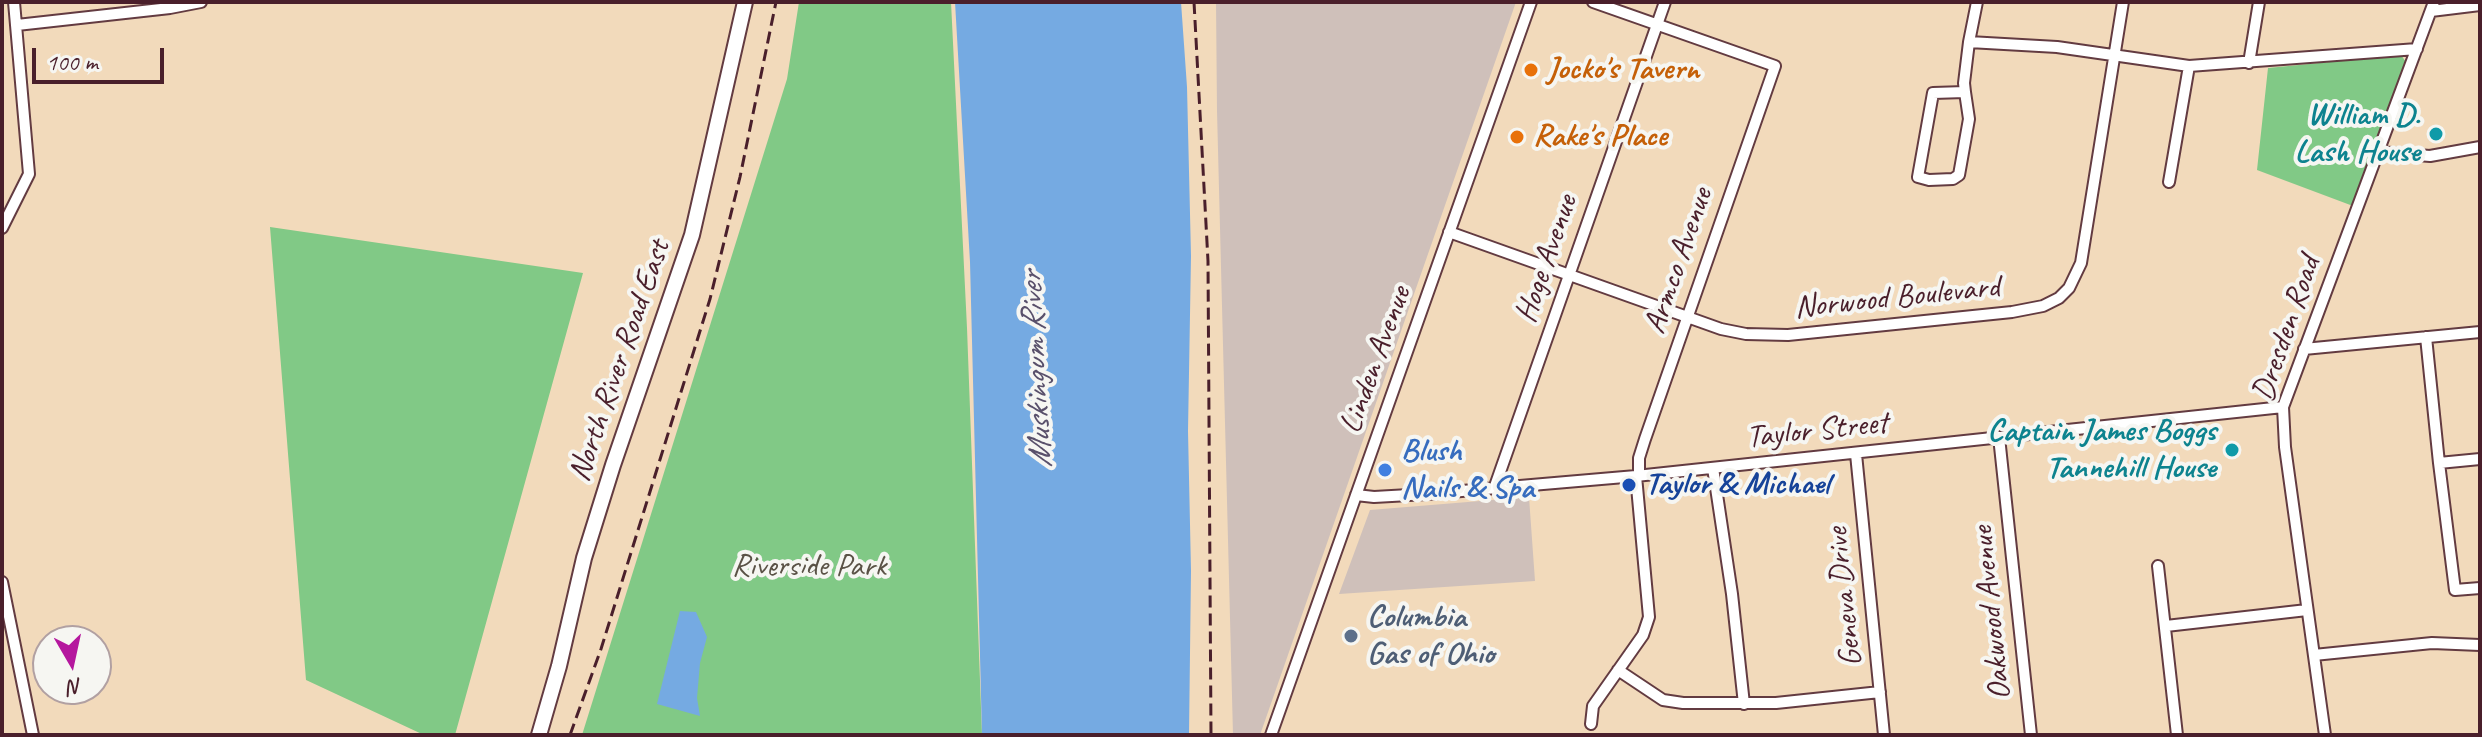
<!DOCTYPE html>
<style>
body{margin:0}
#map{position:relative;width:2482px;height:737px;overflow:hidden;background:#f2dabb;font-family:Caveat,sans-serif}
canvas{display:block}
.frame{position:absolute;inset:0;border:4px solid #4a1f2b;pointer-events:none}
.north{position:absolute;left:32px;top:625px;width:80px;height:80px;box-sizing:border-box;background:#f6f6f2;border:2px solid #b1a0a2;border-radius:50%;rotate:171deg;font-size:22px;font-weight:700;line-height:32px;text-align:center;color:#4a1f2b}
.north::after{content:'';display:block;margin:auto;width:28px;height:36px;background:#b5179e;clip-path:polygon(50% 0,100% 100%,50% 72%,0 100%)}
.scale{position:absolute;left:32px;top:48px;width:132px;height:36px;box-sizing:border-box;border:4px solid #4a1f2b;border-top:0;padding-left:10px;font-size:24px;line-height:28px;white-space:nowrap;color:#4a1f2b;-webkit-text-stroke:6px #f6f6f2;paint-order:stroke}
</style>
<div id="map">
<canvas width="2482" height="737"></canvas>
<div class="frame"></div>
<div class="north">N</div>
<div class="scale">100 m</div>
</div>
<script>
const context = document.querySelector('canvas').getContext('2d');
context.lineJoin = 'round';
function fillPath(path, color) {
  context.fillStyle = color;
  context.fill(path, 'evenodd');
}
function shape(rows) {
  const path = new Path2D();
  for (const r of rows) {
    path.moveTo(r[0], r[1]);
    for (let i = 2; i < r.length; i += 2) path.lineTo(r[i], r[i + 1]);
  }
  return path;
}
function strokePath(path, color, width, dash) {
  context.strokeStyle = color;
  context.lineWidth = width;
  context.lineCap = dash ? 'butt' : 'round';
  context.setLineDash(dash || []);
  context.stroke(path);
}
function drawText(font, color, halo, rows, align = 'center') {
  context.font = font + ' Caveat,sans-serif';
  context.lineWidth = 8;
  context.setLineDash([]);
  context.textBaseline = 'middle';
  context.strokeStyle = halo;
  context.fillStyle = color;
  for (const [text, x, y, turn = 0] of rows) {
    context.save();
    context.translate(x, y);
    context.rotate((+turn || 0) * Math.PI / 180);
    context.textAlign = isNaN(turn) ? turn : align;
    if (halo) context.strokeText(text, 0, 0);
    context.fillText(text, 0, 0);
    context.restore();
  }
}
const industrial = shape([
 [1216,2,1516,2,1260,735,1233,735,1217,111],
 [1529,497,1535,581,1339,594,1370,510]
]);
const green = shape([
 [799,2,951,2,967,328,982,735,582,735,787,79],
 [2401,55,2406,62,2353,206,2257,170,2268,68],
 [270,227,583,273,455,735,424,735,306,680]
]);
const water = shape([
 [955,2,1181,2,1187,87,1191,256,1188,431,1191,571,1189,735,982,735,970,262],
 [680,611,696,612,707,637,700,663,697,698,700,716,657,704]
]);
const minor = shape([
 [1593,2,1775,66,1645,439,1639,458,1639,475],
 [2431,11,2480,5],
 [17,25,170,8,201,2],
 [1969,42,2057,47,2189,66,2417,49],
 [2249,63,2259,2],
 [1965,92,1969,119,1959,175,1953,179,1929,180,1918,177,1933,93,1965,92,1964,83,1969,42,1977,2],
 [2379,152,2430,156,2480,147],
 [2169,182,2189,66],
 [2,228,29,174,14,2],
 [1449,232,1721,329,1746,334,1788,335,2012,312,2043,306,2059,298,2069,288,2081,263,2123,2],
 [2426,337,2439,463,2455,590,2480,588],
 [2304,349,2480,332],
 [1999,437,2031,735],
 [1856,454,1884,735],
 [2439,463,2480,459],
 [1713,468,1732,594,1744,704],
 [1494,489,1665,2],
 [1356,495,1374,497,1427,494,1636,476,2283,407],
 [2158,566,2177,735],
 [2,582,33,735],
 [2166,626,2307,610],
 [2314,655,2432,643,2480,645],
 [1618,670,1663,700,1683,703,1776,703,1880,692],
 [1591,724,1593,706,1643,635,1649,617,1636,476],
 [1271,735,1531,2],
 [2325,735,2285,447,2283,407,2434,2]
]);
const major = shape([
 [539,735,559,666,584,558,613,465,692,235,745,2]
]);
const rail = shape([
 [1194,2,1208,261,1211,735],
 [570,735,601,649,710,299,740,177,776,2]
]);
const markers = [
 [1531,70,8,"#e8710a"],
 [2436,134,8,"#0f9aa8"],
 [1517,137,8,"#e8710a"],
 [2232,450,8,"#0f9aa8"],
 [1385,470,8,"#3f7fe0"],
 [1629,485,8,"#1a4fb4"],
 [1351,636,8,"#5c6f8a"]
];
const foodNames = [
 ["Jocko's Tavern",1547,70],
 ["Rake's Place",1533,137]
];
const cultureNames = [
 ["William D.",2420,116],
 ["Lash House",2420,153],
 ["Captain James Boggs",2216,432],
 ["Tannehill House",2216,469]
];
const streetNames = [
 ["Hoge Avenue",1547,259,-71],
 ["Armco Avenue",1679,261,-71],
 ["Norwood Boulevard",1897,298,-6],
 ["Dresden Road",2287,329,-71],
 ["Linden Avenue",1376,360,-70],
 ["North River Road East",620,361,-71],
 ["Taylor Street",1817,431,-6],
 ["Geneva Drive",1845,597,-96],
 ["Oakwood Avenue",1992,613,-96]
];
const shopNames = [
 ["Blush",1401,452],
 ["Nails & Spa",1401,489]
];
const transitNames = [
 ["Taylor & Michael",1645,485]
];
const parkNames = [
 ["Riverside Park",809,567]
];
const serviceNames = [
 ["Columbia",1367,618],
 ["Gas of Ohio",1367,655]
];
const waterNames = [
 ["Muskingum River",1037,370,-93]
];
fillPath(industrial, '#cfc0ba');
fillPath(green, '#81c986');
fillPath(water, '#75aae2');
strokePath(minor, '#633b41', 14);
strokePath(major, '#633b41', 18);
strokePath(minor, '#fff', 10);
strokePath(major, '#fff', 14);
strokePath(rail, '#4a1f2b', 3, [12, 6]);
for (const [x, y, r, color] of markers) {
  const dot = new Path2D();
  dot.arc(x, y, r, 0, 2 * Math.PI);
  context.fillStyle = color;
  context.fill(dot);
  strokePath(dot, '#f6f6f2', 3);
}
drawText('bold 32px', '#c56008', '#f6f6f2', foodNames, 'left');
drawText('bold 32px', '#0d838f', '#f6f6f2', cultureNames, 'right');
drawText('32px', '#4a1f2b', '#f6f6f2', streetNames);
drawText('bold 32px', '#366cbe', '#f6f6f2', shopNames, 'left');
drawText('bold 32px', '#164399', '#f6f6f2', transitNames, 'left');
drawText('32px', '#5a5246', '#f6f6f2', parkNames);
drawText('bold 32px', '#4e5e75', '#f6f6f2', serviceNames, 'left');
drawText('italic 34px', '#59506b', '#f6f6f2', waterNames);
</script>
